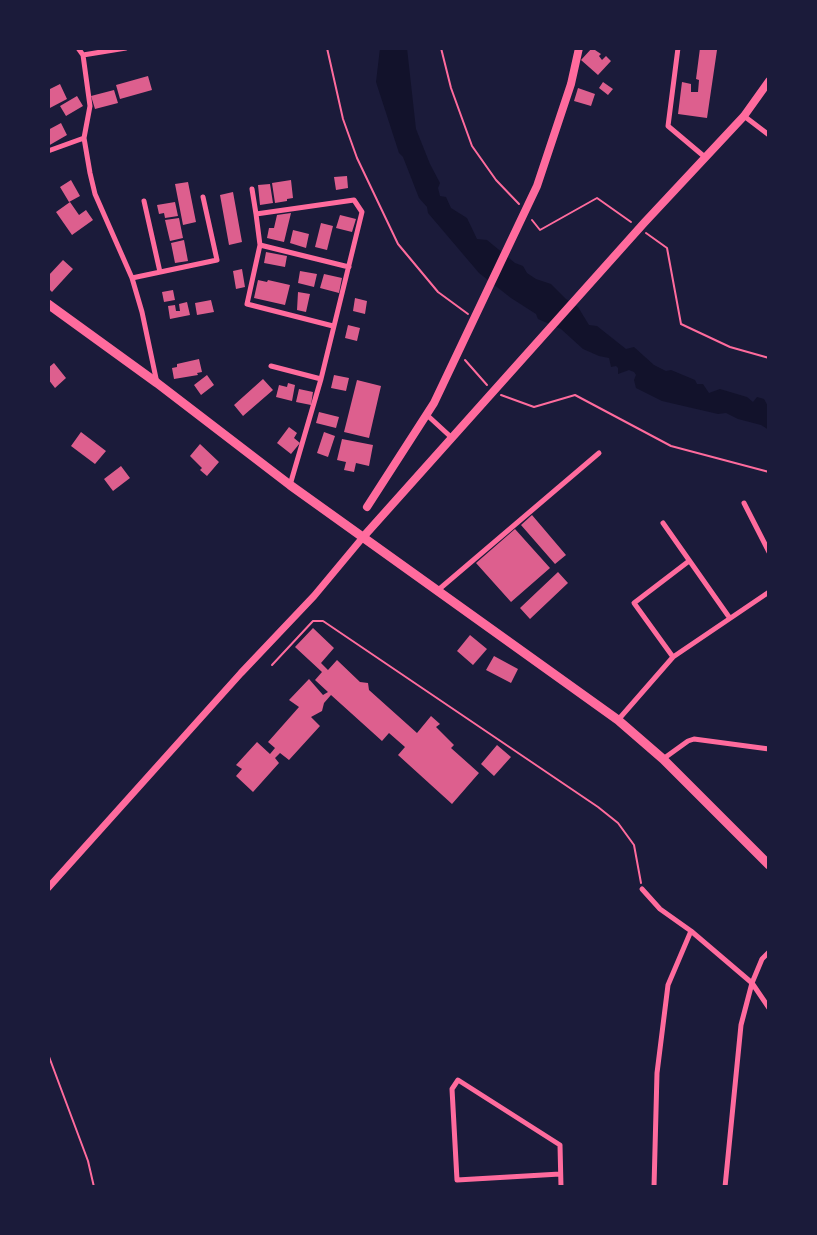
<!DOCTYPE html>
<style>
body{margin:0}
#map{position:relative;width:817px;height:1235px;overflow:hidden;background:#1b1b3a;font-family:"Space Grotesk",sans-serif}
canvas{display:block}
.frame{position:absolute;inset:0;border:50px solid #1b1b3a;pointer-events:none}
</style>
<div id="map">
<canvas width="817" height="1235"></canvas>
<div class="frame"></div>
</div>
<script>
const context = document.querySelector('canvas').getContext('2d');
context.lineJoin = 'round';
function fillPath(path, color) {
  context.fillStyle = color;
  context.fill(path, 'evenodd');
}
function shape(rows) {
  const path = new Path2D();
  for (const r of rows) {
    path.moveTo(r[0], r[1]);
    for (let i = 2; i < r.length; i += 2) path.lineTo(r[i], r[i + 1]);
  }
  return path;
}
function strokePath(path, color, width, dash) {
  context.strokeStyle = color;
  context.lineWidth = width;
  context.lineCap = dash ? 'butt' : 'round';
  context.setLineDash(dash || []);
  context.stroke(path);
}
const water = shape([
 [380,48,407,48,416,129,430,164,440,183,438,188,440,196,446,197,451,208,467,218,477,239,487,240,515,263,523,266,527,273,536,279,551,284,566,299,578,307,589,325,597,326,626,349,634,347,654,365,666,371,671,370,695,380,697,384,703,384,709,393,720,389,747,397,753,402,757,397,764,399,769,408,769,430,761,425,738,419,726,413,718,414,662,401,636,388,634,380,636,375,634,372,629,370,618,374,618,368,616,366,611,367,609,358,599,356,583,349,561,329,538,319,536,314,511,298,479,273,428,213,427,207,419,198,403,157,399,153,376,82]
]);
const building = shape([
 [592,48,601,54,599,56,602,60,606,56,611,61,598,75,581,60],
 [700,48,717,50,707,118,678,114,682,82,691,84,691,92,698,92,699,80,696,79],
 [148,76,152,90,120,99,116,85],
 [603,82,613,89,608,95,599,88],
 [60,84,67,99,48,109,48,90],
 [578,88,595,94,591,106,574,101],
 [114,90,118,103,95,109,91,96],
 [77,96,83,106,66,116,60,106],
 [61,123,67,135,48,146,48,130],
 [347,176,348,188,336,190,334,177],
 [71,180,80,196,69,202,60,187],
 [291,180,293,198,287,199,287,201,275,203,272,183],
 [188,182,196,222,183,225,175,184],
 [270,184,273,203,260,205,258,185],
 [233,192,242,242,229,245,220,195],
 [70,202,79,215,86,210,93,220,72,235,56,212],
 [175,202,178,216,165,218,164,213,159,214,157,205],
 [291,213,284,242,267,238,269,228,274,228,277,215],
 [340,215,356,219,352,232,336,228],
 [179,218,183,238,170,241,165,220],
 [321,223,333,226,327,250,315,247],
 [293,230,309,234,306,248,290,243],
 [184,240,188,261,175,263,171,243],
 [266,252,287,256,285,267,264,263],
 [63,260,73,269,52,292,48,288,48,276],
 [242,269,245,287,236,289,233,271],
 [300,271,317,274,314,287,298,283],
 [324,274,342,278,339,293,320,288],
 [258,280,267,282,268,280,290,285,285,305,254,298],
 [173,290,175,300,164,302,162,292],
 [298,292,310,294,306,312,297,310],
 [355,298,367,301,365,314,353,311],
 [211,300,214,312,197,315,195,303],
 [187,302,190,315,170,319,168,306,175,305,176,311,180,311,179,304],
 [348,325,360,328,357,341,345,338],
 [199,359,202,372,197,373,198,375,174,379,172,368,177,367,177,364],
 [54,363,66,378,55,388,48,379,48,368],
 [207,375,214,385,201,395,194,385],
 [334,375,349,378,346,391,331,388],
 [263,379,273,390,243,416,234,405],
 [357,380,381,386,369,438,344,432],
 [288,383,295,385,292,401,276,397,279,385,287,387],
 [299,389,313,392,311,405,296,402],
 [319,412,339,417,336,428,316,423],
 [289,427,297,433,294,438,300,443,291,454,277,443],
 [81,432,106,451,95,464,71,446],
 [324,432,335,436,328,457,317,453],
 [342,439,373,445,369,466,356,463,354,472,344,470,346,462,337,460],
 [200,444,219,462,207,476,200,470,202,468,190,456],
 [121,466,130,478,113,491,104,479],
 [532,515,566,555,555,564,521,525],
 [515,529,550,568,511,602,476,563],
 [558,572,568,583,530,619,520,608],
 [313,628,334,648,321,663,328,670,337,660,360,682,368,683,369,690,417,733,431,716,440,724,436,727,454,745,451,748,479,773,452,804,398,755,405,747,389,733,382,741,331,695,324,703,322,711,311,717,320,726,289,760,280,753,275,758,279,763,253,792,236,776,242,769,236,765,257,742,270,754,275,748,268,742,299,707,289,700,309,679,323,695,328,692,315,680,322,672,295,647],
 [470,635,487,649,473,665,457,651],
 [494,656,518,669,511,683,486,670],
 [497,745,511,757,494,776,481,764]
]);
const path = shape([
 [327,48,343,119,357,158,398,244,438,292,468,314],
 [441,48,451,88,472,146,496,180,519,204],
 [532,220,540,230,597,198,631,222],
 [646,233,667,248,681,324,730,347,769,358],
 [465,360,487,385],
 [501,395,534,407,575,395,671,446,769,472],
 [272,665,313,621,323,621,598,807,618,823,634,845,641,883],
 [48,1054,88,1161,94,1187]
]);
const minor = shape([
 [78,48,83,55,90,106,84,138,90,173,95,194,132,278,142,312,157,383],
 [678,48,668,126,706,158],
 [83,55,126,48],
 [744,116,769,135],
 [48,151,84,138],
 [252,189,256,214],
 [144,201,160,272],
 [260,245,349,267],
 [132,278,217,260,203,197],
 [271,366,321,379],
 [427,415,452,438],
 [290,485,321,379,362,212,354,200,256,214,260,245,247,304,333,326],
 [744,503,769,552],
 [663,523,729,617],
 [437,591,599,453],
 [673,657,634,603,689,561],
 [618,720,673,657,769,592],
 [663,759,688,741,694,739,769,749],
 [642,889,660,909,691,931],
 [560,1174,457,1180,452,1089,458,1080,560,1145,561,1187],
 [654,1187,657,1073,668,985,691,931,752,983,769,1008],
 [725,1187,741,1025,752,983,762,959,769,952]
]);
const tertiary = shape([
 [48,888,241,673,314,596,364,536]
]);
const primary = shape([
 [367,507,434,403,537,186,571,84,579,48],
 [364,536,644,223,744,116,769,81]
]);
const trunk = shape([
 [48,304,157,383,290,485,618,720,663,759,769,865]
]);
fillPath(water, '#12122b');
fillPath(building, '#dd5f8e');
strokePath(path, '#ff6b9d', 2);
strokePath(minor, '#ff6b9d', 5);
strokePath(tertiary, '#ff6b9d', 7);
strokePath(primary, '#ff6b9d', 8);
strokePath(trunk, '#ff6b9d', 9);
</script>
